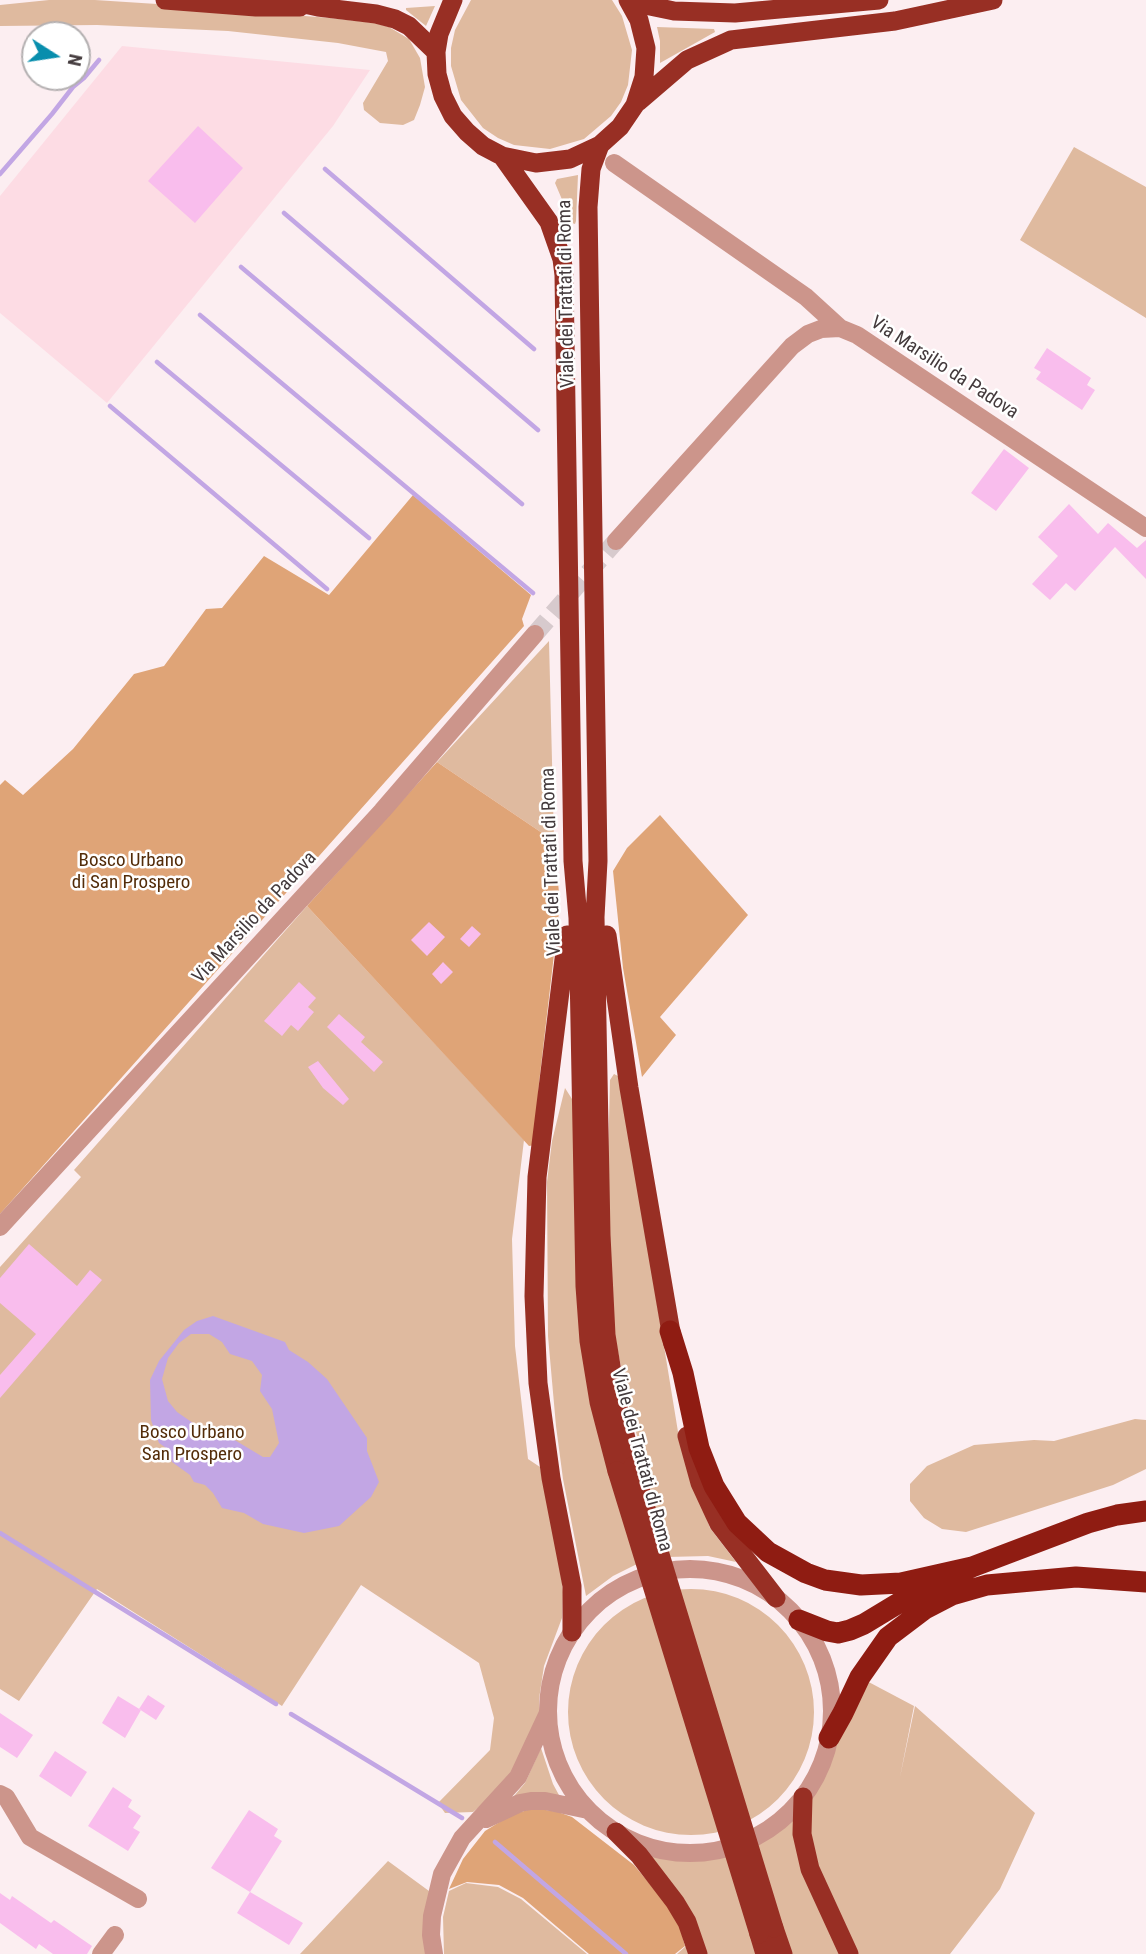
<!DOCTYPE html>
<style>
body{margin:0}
#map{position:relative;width:1146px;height:1954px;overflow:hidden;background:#fceef1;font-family:"Roboto Condensed",sans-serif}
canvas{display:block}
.north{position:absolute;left:21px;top:21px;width:70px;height:70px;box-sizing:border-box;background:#fff;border:2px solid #b4b0b1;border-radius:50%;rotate:102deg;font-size:19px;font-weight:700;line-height:28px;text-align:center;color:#433a3c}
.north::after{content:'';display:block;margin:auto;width:24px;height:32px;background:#088ead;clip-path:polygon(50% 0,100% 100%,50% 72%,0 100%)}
</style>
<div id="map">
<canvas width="1146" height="1954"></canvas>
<div class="north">N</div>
</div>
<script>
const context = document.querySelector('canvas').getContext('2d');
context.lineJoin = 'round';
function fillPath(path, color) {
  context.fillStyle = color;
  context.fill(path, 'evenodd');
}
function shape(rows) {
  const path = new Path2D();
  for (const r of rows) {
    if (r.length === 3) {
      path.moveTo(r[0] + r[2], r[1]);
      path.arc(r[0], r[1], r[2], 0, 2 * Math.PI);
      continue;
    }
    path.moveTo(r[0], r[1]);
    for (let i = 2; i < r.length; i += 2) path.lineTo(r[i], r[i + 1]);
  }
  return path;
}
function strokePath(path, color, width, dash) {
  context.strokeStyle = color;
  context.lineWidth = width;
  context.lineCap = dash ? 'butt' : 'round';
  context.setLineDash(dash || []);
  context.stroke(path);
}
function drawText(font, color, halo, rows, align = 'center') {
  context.font = font + ' "Roboto Condensed",sans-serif';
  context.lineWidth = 5;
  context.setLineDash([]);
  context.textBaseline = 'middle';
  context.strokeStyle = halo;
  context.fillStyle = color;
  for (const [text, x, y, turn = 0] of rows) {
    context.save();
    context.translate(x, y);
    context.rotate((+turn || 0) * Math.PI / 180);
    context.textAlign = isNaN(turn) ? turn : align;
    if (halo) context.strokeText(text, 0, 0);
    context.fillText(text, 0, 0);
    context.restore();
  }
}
const built = shape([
 [122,46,370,70,333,126,107,403,0,313,0,196]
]);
const green = shape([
 [49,0,95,0,157,4,330,18,375,23,389,27,409,39,420,58,425,87,420,105,414,120,403,125,380,123,364,110,363,103,388,61,386,52,338,43,228,31,97,25,0,26,0,5],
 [471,0,612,0,622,16,632,50,628,85,621,102,611,116,584,139,550,149,514,145,498,138,483,128,461,100,451,66,451,48,455,30],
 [435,6,426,26,406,10,406,8],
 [657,27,714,29,715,32,660,63,660,41],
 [1074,147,1146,187,1146,318,1020,240],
 [578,175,576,221,575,224,572,223,555,183,557,179],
 [549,641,554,841,437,762],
 [307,906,524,1140,512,1239,515,1346,528,1459,540,1467,560,1563,563,1592,562,1618,544,1666,539,1699,539,1713,532,1744,501,1789,473,1812,445,1813,438,1803,490,1750,494,1718,479,1663,361,1585,282,1706,97,1589,19,1701,0,1689,0,1267,81,1177,74,1170],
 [614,1074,620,1077,680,1444,710,1528,736,1562,708,1556,667,1557,635,1565,613,1576,586,1596,563,1479,556,1426,548,1336,547,1182,552,1141,565,1088,572,1099,632,1488,648,1475,629,1407,615,1337,611,1290,608,1162,610,1080],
 [1135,1419,1146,1420,1146,1469,1113,1485,966,1532,942,1529,924,1518,910,1501,910,1484,927,1466,974,1445,1034,1440,1054,1441],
 [691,1712,123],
 [863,1679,914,1706,900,1777,915,1706,1035,1813,1000,1889,950,1954,677,1954,686,1946,644,1851,686,1858,717,1855,746,1846,785,1822,806,1800,816,1786,823,1771,833,1739],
 [541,1748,553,1784,560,1797,509,1802,525,1783],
 [388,1861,429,1891,426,1954,300,1954],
 [466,1883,498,1887,521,1899,587,1954,444,1954,443,1917,449,1891]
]);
const forest = shape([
 [413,495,531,595,522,619,524,626,0,1214,0,785,5,780,23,795,73,749,134,674,164,666,206,609,222,608,264,556,329,595],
 [437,762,554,841,560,903,539,1083,535,1145,529,1146,307,906],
 [660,815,748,915,660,1017,676,1035,642,1077,623,968,613,871,627,848],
 [534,1808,558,1812,572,1817,634,1865,669,1907,680,1928,685,1946,675,1954,589,1954,523,1898,499,1885,467,1882,449,1889,463,1859,485,1831,511,1815]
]);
const water = shape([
 [213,1316,285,1342,289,1350,308,1362,327,1379,367,1438,367,1451,379,1482,371,1497,339,1526,304,1533,263,1524,244,1513,222,1508,213,1493,205,1485,194,1482,190,1475,172,1462,169,1450,159,1443,151,1420,150,1380,159,1361,184,1330,197,1321],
 [191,1334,209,1334,222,1342,230,1354,252,1361,262,1375,260,1391,272,1409,279,1443,270,1457,263,1457,223,1433,193,1423,177,1412,168,1401,162,1379,168,1358,179,1343]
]);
const stream = shape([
 [325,169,534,349],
 [0,174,52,114,73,87,84,78,99,60],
 [284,213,538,430],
 [241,267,522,504],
 [200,315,533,593],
 [157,362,369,538],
 [110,406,327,589],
 [0,1533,276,1704],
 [291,1714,462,1818],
 [495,1842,626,1954]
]);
const building = shape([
 [198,126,243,168,195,223,148,181],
 [1047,348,1091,378,1087,385,1095,390,1082,410,1036,379,1041,372,1034,368],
 [1004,449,1029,468,996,511,971,493],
 [1069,504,1098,534,1108,523,1137,548,1146,540,1146,579,1115,547,1075,591,1066,583,1050,600,1032,584,1058,556,1038,537],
 [429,922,445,937,427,956,411,940],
 [472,926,481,934,469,947,460,939],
 [443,962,453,972,441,984,432,974],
 [299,982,316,998,308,1007,314,1012,298,1031,291,1025,282,1036,264,1021],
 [339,1014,365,1037,361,1042,383,1062,374,1072,327,1027],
 [318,1061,349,1099,343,1105,323,1088,308,1067],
 [29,1244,77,1286,90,1270,102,1280,0,1398,0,1375,36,1334,0,1303,0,1278],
 [148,1695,165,1706,156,1720,139,1709],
 [118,1696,141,1710,125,1738,102,1723],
 [0,1713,33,1735,17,1758,0,1747],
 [55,1751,87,1772,71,1797,39,1776],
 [113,1787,132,1800,128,1807,141,1816,133,1828,140,1832,128,1851,88,1826],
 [249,1810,278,1829,274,1836,282,1841,250,1892,303,1923,289,1945,237,1913,250,1892,211,1868],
 [0,1893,10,1900,12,1896,51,1923,54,1920,92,1946,87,1954,53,1954,39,1944,36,1949,0,1923]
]);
const minorTunnel = shape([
 [535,634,616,541]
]);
const minor = shape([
 [614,163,806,297,840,328],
 [616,541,792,346,808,334,821,329,840,328,857,335,1146,528],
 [0,1227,382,811,535,634],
 [0,1794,6,1797,30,1837,138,1899],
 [101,1954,115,1935]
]);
const tertiary = shape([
 [690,1711,142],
 [486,1819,520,1803,531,1801,545,1801,588,1810],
 [434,1954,431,1935,432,1916,442,1874,462,1838,518,1777,547,1715]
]);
const trunk = shape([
 [165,0,256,7,300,7],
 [286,0,318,7,376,14,395,19,409,26,436,52],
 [453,0,439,34,436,52,437,74,443,96,453,116,467,132,483,146,502,156,536,163,570,159,600,145,620,127,635,105,644,77,646,48,639,20,628,0],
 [635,0,645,5,674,11,735,13,879,0],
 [638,102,687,60,731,40,895,21,993,0],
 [600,145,591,169,588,207,598,861,595,917,601,1235,606,1335,617,1403,633,1466],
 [502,156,549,222,562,259,564,275,573,861,578,918,585,1286,589,1341,599,1402,617,1471],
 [567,935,537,1177,534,1296,538,1383,551,1478,572,1586,572,1632],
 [607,935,629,1088,673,1344],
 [687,1436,700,1483,719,1524,776,1598],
 [803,1797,802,1834,810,1869,849,1954],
 [616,1832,639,1855,675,1902,687,1922,698,1954],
 [774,1928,783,1954],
 [759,1934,765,1954]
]);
const motorway = shape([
 [670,1331,683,1373,699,1448,714,1486,737,1523,768,1552,806,1573,825,1580,861,1585,901,1583,972,1567],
 [799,1620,827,1631,838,1633,850,1630,864,1624,912,1595,972,1567,1088,1523,1117,1515,1146,1511],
 [829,1738,843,1713,860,1677,888,1637,925,1609,952,1595,987,1585,1076,1577,1146,1582]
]);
const trunkBridge = shape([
 [633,1466,774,1928],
 [617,1471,759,1934]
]);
const streetNames = [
 ["Viale dei Trattati di Roma",567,294,-91],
 ["Via Marsilio da Padova",944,368,33],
 ["Viale dei Trattati di Roma",552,862,-92],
 ["Via Marsilio da Padova",255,918,-47],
 ["Viale dei Trattati di Roma",641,1460,75]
];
const parkNames = [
 ["Bosco Urbano",131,861],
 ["di San Prospero",131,883],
 ["Bosco Urbano",192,1433],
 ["San Prospero",192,1455]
];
fillPath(built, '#fddce4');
fillPath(green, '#dfba9f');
fillPath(forest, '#dfa477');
fillPath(water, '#c2a6e4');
strokePath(stream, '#c2a6e4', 4.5);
fillPath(building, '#f9bded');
strokePath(minorTunnel, '#d7cacd', 18, [18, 9]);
strokePath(minor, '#cc958b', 18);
strokePath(tertiary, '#cc958b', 18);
strokePath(trunk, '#982f24', 19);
strokePath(motorway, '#8f1c12', 21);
strokePath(trunkBridge, '#982f24', 19);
drawText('19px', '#433a3c', '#fff', streetNames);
drawText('19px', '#532c09', '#fff', parkNames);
</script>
